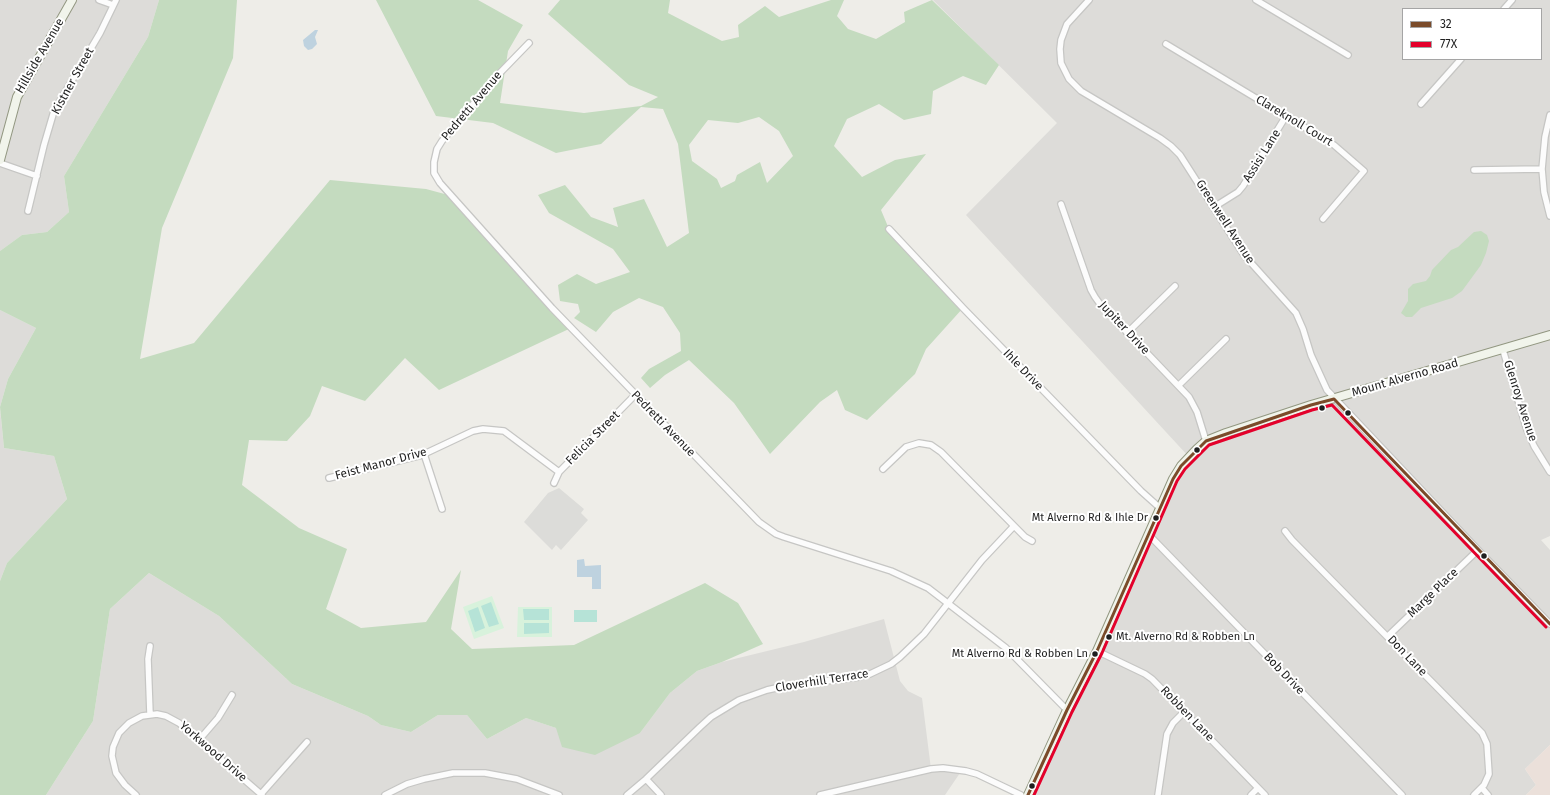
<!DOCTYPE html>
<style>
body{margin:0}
#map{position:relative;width:1550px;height:795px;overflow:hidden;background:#eeede8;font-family:"Fira Sans",sans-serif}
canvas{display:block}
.legend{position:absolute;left:1402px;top:8px;width:140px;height:52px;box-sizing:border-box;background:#fff;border:1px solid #a5a5a5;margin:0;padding:5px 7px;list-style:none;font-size:12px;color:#1f1f1f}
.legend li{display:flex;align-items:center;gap:8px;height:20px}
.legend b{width:20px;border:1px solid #a5a5a5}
</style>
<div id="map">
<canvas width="1550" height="795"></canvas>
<ul class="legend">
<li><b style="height:5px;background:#7a4b2a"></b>32</li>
<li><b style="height:5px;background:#e4002b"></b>77X</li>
</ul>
</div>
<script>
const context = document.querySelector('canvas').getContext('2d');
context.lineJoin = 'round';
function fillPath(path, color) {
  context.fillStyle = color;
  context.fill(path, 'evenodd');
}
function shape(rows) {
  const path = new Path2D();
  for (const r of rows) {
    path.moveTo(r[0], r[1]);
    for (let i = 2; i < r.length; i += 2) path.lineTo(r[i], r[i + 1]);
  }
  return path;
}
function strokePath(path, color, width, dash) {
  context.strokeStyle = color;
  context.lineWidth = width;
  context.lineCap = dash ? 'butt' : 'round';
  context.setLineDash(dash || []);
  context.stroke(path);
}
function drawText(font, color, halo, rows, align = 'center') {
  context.font = font + ' "Fira Sans",sans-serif';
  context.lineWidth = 4;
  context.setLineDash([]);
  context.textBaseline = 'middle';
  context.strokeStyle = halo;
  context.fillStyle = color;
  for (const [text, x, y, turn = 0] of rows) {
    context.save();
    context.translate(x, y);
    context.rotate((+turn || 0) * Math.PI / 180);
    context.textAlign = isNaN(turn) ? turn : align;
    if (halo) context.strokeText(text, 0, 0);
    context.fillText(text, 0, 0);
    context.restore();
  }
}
const residential = shape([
 [0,0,159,0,148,37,64,176,69,212,47,232,22,235,0,251],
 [933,0,1550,0,1550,536,1541,540,1550,550,1550,745,1525,769,1536,785,1526,795,1028,795,1149,535,1189,457,966,215,1057,123],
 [1403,9,1541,9,1541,59,1403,59],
 [0,310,36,328,8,379,0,407],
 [0,409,4,448,54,456,67,499,7,563,0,581],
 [149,573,219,616,292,684,368,716,381,725,411,732,438,715,467,715,487,739,526,718,556,728,640,733,670,693,697,671,722,662,804,642,884,619,900,681,908,691,922,698,931,769,962,770,945,795,46,795,93,721,110,609]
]);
const commercial = shape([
 [1550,745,1550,795,1526,795,1536,785,1525,769]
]);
const forest = shape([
 [159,0,237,0,233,58,162,228,140,359,194,343,330,180,426,189,452,196,571,328,439,390,405,358,365,401,322,386,310,416,287,441,249,440,242,485,299,528,347,549,326,609,361,628,426,622,461,570,451,629,472,649,574,645,705,583,738,603,763,644,722,662,697,671,670,693,640,733,595,755,562,747,556,728,526,718,487,739,467,715,438,715,411,732,381,725,368,716,292,684,219,616,149,573,110,609,93,721,46,795,0,795,0,581,7,563,67,499,54,456,4,448,0,407,8,379,36,328,0,310,0,251,22,235,47,232,69,212,64,176,148,37],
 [376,0,478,0,523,25,508,51,500,103,584,113,641,106,658,97,629,85,548,14,560,0,670,0,668,13,722,41,739,37,738,25,765,6,779,17,831,0,844,0,837,16,848,29,876,39,905,22,904,12,932,0,999,65,986,85,963,76,933,91,931,114,904,120,879,104,847,119,834,146,862,177,895,160,926,154,881,210,889,229,963,308,926,349,915,374,867,420,845,410,837,390,820,402,770,454,734,403,689,360,665,375,650,388,641,378,649,369,681,351,680,333,663,307,639,298,613,312,596,332,574,318,580,312,578,304,560,301,558,285,577,274,596,284,630,272,613,249,549,213,538,195,565,185,591,217,618,227,613,208,644,199,667,247,689,233,678,144,663,109,641,107,601,144,556,153,493,123,436,116],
 [759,117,779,131,793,156,767,183,760,162,737,175,735,181,721,188,717,179,692,161,689,145,708,120,738,123],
 [1481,231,1487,235,1489,241,1486,253,1481,265,1462,291,1452,298,1421,308,1412,317,1406,317,1401,313,1408,301,1408,289,1413,284,1426,281,1430,276,1432,270,1451,250,1458,247,1474,232]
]);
const park = shape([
 [492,596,504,628,474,639,463,607],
 [518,607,552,607,552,637,517,637]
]);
const pitch = shape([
 [491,602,499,624,489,627,481,606],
 [478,607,485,628,475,632,468,611],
 [523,609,549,609,549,620,524,620],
 [574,610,597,610,597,622,574,622],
 [524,623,549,623,549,633,524,634]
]);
const parking = shape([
 [559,488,584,509,581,513,588,520,561,550,556,545,552,550,524,522,548,493]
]);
const water = shape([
 [315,30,318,30,315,37,317,44,312,49,308,50,304,46,303,40],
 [584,559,585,566,601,565,601,589,592,589,592,577,577,577,577,560]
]);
const street = shape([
 [99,0,113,5],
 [1089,0,1067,24,1061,40,1060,49,1061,63,1069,79,1081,91,1160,138,1171,146,1180,155,1244,255,1296,313,1303,329,1311,355,1327,390,1478,550,1550,624],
 [1256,0,1348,55],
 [1504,9,1512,0],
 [529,43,495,78,442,141,437,149,434,162,434,173,440,183,552,308,759,522,776,534,784,537,891,571,928,588,1006,648,1067,710],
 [1166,44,1334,145,1364,171,1323,219],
 [1421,104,1461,59],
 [1550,115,1545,137,1542,169,1544,192,1550,216],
 [0,163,37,176],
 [1474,170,1542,169],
 [1061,204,1091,290,1095,297,1100,304,1189,397,1197,412,1206,441],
 [1214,207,1238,192,1243,186,1286,116],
 [28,211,44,145,54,111,100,33,116,0],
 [889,229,963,308,1141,491,1160,508],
 [1127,333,1175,286],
 [1503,350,1527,430,1534,446,1550,472],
 [1179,385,1226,339],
 [424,454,442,509],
 [883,469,906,447,919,443,931,445,941,452,1025,537,1032,541],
 [329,478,422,455,473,431,483,429,504,431,559,472],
 [554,483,559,472,635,395],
 [1285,531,1292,540,1482,733,1487,744,1489,774,1484,785,1474,795],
 [1149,535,1402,795],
 [1388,636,1478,550],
 [150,646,148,659,150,714],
 [1097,651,1145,674,1152,679,1265,795],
 [199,740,218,718,232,695],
 [646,779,661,795],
 [1482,788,1488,795],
 [261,794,307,742],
 [136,795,125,785,116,773,112,756,113,747,119,733,129,723,142,716,157,714,166,716,179,723,262,795],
 [385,795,407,784,424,779,453,773,485,773,517,779,559,795],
 [627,795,646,779,700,727,711,717,739,700,767,690,785,686,859,677,870,674,891,664,900,657,924,634,982,560,1014,526],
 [820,795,931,769,943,768,966,771,977,774,1021,795],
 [1158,795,1167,734,1173,723,1184,712],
 [1251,795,1258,788]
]);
const secondary = shape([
 [0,160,17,97,72,0],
 [1028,795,1067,710,1097,651,1173,479,1181,466,1197,449,1206,441,1226,433,1311,405,1550,335]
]);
const bus1 = shape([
 [1028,795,1067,710,1097,651,1173,479,1181,466,1206,441,1311,405,1334,399,1550,624]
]);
const bus2 = shape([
 [1034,795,1072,712,1102,653,1177,481,1185,469,1209,445,1312,410,1332,405,1546,627]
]);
const markers = [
 [1322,408,3.5,"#1f1f1f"],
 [1348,413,3.5,"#1f1f1f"],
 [1197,450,3.5,"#1f1f1f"],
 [1156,518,3.5,"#1f1f1f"],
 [1484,556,3.5,"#1f1f1f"],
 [1109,637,3.5,"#1f1f1f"],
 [1095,654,3.5,"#1f1f1f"],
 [1032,786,3.5,"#1f1f1f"]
];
const busNames = [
 ["Mt Alverno Rd & Ihle Dr",1148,518],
 ["Mt. Alverno Rd & Robben Ln",1116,637,"left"],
 ["Mt Alverno Rd & Robben Ln",1088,654]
];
const streetNames = [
 ["Hillside Avenue",40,56,-60],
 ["Kistner Street",73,81,-61],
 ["Pedretti Avenue",472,106,-50],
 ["Clareknoll Court",1294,121,31],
 ["Assisi Lane",1262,156,-58],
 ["Greenwell Avenue",1225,222,57],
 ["Jupiter Drive",1124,328,47],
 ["Ihle Drive",1023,370,46],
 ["Mount Alverno Road",1405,378,-16],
 ["Glenroy Avenue",1520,401,72],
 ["Pedretti Avenue",663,424,46],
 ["Felicia Street",593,438,-45],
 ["Feist Manor Drive",381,464,-15],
 ["Marge Place",1433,593,-44],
 ["Don Lane",1407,656,46],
 ["Bob Drive",1284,674,46],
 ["Cloverhill Terrace",822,681,-9],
 ["Robben Lane",1187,714,46],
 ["Yorkwood Drive",213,752,41]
];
fillPath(residential, '#dddcd9');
fillPath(commercial, '#ebe0da');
fillPath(forest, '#c4dbbf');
fillPath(park, '#d8f2dc');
fillPath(pitch, '#b6e3d7');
fillPath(parking, '#dcdcd9');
fillPath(water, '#bed2df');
strokePath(street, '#c6c6c4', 8);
strokePath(secondary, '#929781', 10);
strokePath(street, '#fcfcfc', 5.5);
strokePath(secondary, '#f1f4eb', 8);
strokePath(bus1, '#7a4b2a', 3);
strokePath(bus2, '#e4002b', 3);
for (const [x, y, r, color] of markers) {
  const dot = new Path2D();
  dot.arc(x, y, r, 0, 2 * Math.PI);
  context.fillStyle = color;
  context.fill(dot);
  strokePath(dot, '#fff', 1.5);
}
drawText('11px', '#1f1f1f', '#fff', busNames, 'right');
drawText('12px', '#1f1f1f', '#fff', streetNames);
</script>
